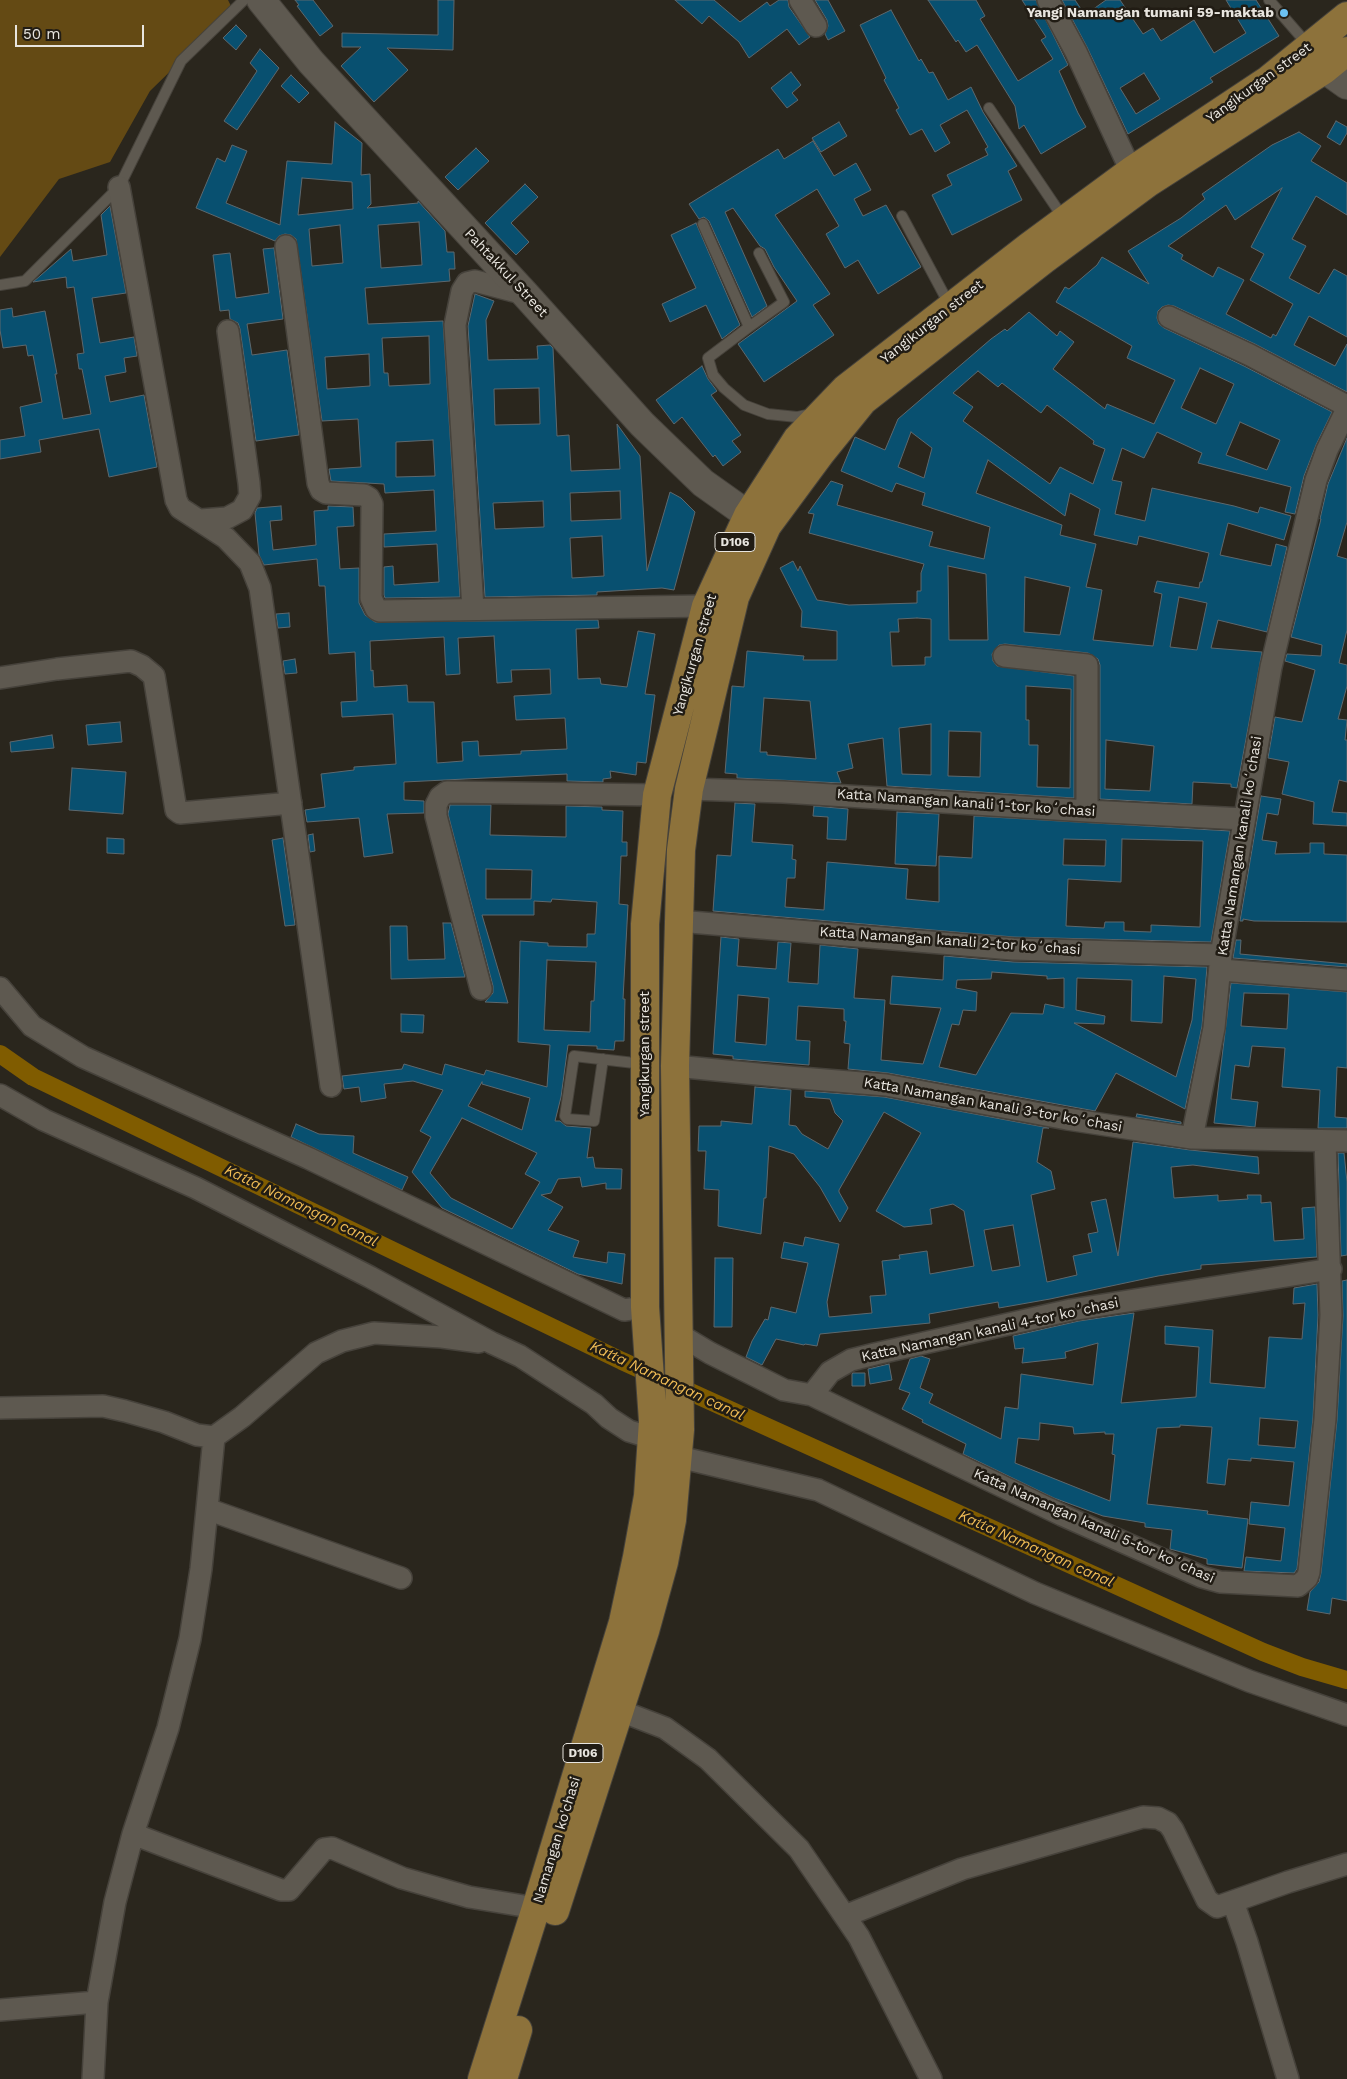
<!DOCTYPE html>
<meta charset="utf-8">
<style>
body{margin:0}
#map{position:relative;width:1347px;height:2079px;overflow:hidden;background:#2a261d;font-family:"Work Sans",sans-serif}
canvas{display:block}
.scale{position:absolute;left:15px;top:25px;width:129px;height:22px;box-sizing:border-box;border:2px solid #e8e5df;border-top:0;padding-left:6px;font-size:15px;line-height:18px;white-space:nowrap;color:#e8e5df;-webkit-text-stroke:4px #211c14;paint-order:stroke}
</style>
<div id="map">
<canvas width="1347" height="2079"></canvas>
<div class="scale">50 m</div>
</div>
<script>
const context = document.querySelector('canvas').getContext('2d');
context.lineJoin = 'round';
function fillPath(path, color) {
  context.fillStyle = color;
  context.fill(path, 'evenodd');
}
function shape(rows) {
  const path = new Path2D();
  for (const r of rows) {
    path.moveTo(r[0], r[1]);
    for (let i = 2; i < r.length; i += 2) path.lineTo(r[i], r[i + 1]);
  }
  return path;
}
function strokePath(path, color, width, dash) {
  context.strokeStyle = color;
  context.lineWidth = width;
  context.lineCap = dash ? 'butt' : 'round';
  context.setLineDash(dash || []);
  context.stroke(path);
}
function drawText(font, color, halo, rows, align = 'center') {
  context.font = font + ' "Work Sans",sans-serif';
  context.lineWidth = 5;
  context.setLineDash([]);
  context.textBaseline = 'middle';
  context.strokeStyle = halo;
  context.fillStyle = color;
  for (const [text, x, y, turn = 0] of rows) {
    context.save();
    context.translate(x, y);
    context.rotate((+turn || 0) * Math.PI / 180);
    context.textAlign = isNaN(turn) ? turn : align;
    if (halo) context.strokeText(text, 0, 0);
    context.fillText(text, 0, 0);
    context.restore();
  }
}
const green = shape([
 [0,0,228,0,233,10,150,91,110,162,59,179,0,257]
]);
const canal = shape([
 [0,1054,33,1077,622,1361,1263,1652,1302,1667,1347,1680]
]);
const building = shape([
 [295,0,313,0,333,26,320,36,297,6,299,5,295,0],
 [438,0,454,0,453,50,387,48,408,70,374,102,341,66,361,47,342,47,342,33,438,35,438,0],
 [675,0,714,0,740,22,767,2,770,6,779,0,788,0,789,7,810,37,799,45,787,29,749,58,739,42,709,16,702,24,675,0],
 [815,0,828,0,845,31,828,40,825,34,828,26,827,20,815,0],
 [928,0,976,0,985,16,980,19,1018,81,1053,59,1041,40,1046,37,1022,0,1036,0,1068,65,1059,71,1078,113,1086,127,1041,154,1024,125,1019,129,1015,106,977,45,966,52,958,40,956,42,928,0],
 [1062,0,1075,0,1085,15,1106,0,1120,0,1143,34,1153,28,1161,41,1194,20,1214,53,1246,33,1226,0,1256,0,1279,36,1210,78,1213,82,1128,134,1087,47,1062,0],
 [1144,73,1160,99,1136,114,1120,88,1144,73],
 [891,10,919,61,921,59,929,73,933,72,948,100,971,87,983,112,1017,166,1008,171,1022,200,952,235,932,195,952,185,947,175,988,155,985,149,988,147,967,110,940,125,950,143,935,152,922,129,910,135,896,110,899,108,884,80,886,78,860,25,891,10],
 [236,25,247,36,236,50,223,38,236,25],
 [260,49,279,68,237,130,224,121,257,71,250,63,260,49],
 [791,72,801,85,792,93,798,100,787,108,771,88,791,72],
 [291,75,309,93,299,103,281,86,291,75],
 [1336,121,1347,127,1347,133,1340,145,1327,137,1336,121],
 [335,122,362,143,361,175,370,174,371,204,367,208,418,203,418,201,445,231,447,252,454,252,455,269,449,269,450,281,365,288,368,324,443,321,460,597,385,598,384,595,384,567,393,566,394,585,439,582,437,544,384,547,384,534,436,531,434,490,385,493,384,484,331,481,329,469,361,467,358,419,322,421,296,239,291,235,285,234,279,236,275,241,196,208,217,158,225,162,232,145,247,151,226,203,280,225,287,161,332,164,335,122],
 [302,178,352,182,353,209,298,215,302,178],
 [419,222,422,265,381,268,378,225,419,222],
 [340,225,343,263,312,266,309,229,340,225],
 [429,336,430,384,389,386,388,373,384,373,382,338,429,336],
 [369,354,370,386,327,389,325,357,369,354],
 [433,440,435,476,396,477,396,442,433,440],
 [839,122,847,136,821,152,812,138,839,122],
 [1299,132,1321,146,1311,161,1347,183,1347,215,1316,196,1292,239,1306,246,1289,278,1319,294,1334,269,1347,276,1347,337,1309,316,1294,345,1335,366,1347,344,1347,392,1255,344,1174,306,1168,305,1162,307,1158,311,1157,318,1159,324,1164,328,1244,366,1332,412,1316,445,1304,476,1295,514,1285,512,1291,487,1198,463,1202,453,1157,432,1144,458,1122,448,1112,480,1122,482,1115,514,1145,521,1152,488,1234,506,1258,513,1260,507,1291,516,1284,540,1228,523,1220,555,1271,566,1276,544,1287,547,1267,632,1218,620,1211,648,1262,652,1237,788,1231,787,1231,784,1193,782,1192,804,1100,799,1100,665,1098,659,1088,653,1005,644,999,645,992,654,993,661,997,666,1074,676,1074,798,887,786,883,738,848,744,853,768,837,772,841,783,737,778,737,774,725,773,732,686,744,687,747,651,804,656,803,660,837,660,837,631,801,627,802,611,780,568,793,561,798,571,800,566,817,600,849,605,917,603,917,591,921,591,921,573,924,564,809,533,814,514,808,513,831,481,843,485,837,505,933,532,929,546,984,559,990,527,922,505,925,493,896,483,892,492,841,471,855,437,885,450,898,419,991,339,1005,329,1007,331,1029,312,1057,336,1060,331,1074,342,1053,369,1105,409,1107,404,1154,424,1175,380,1127,358,1132,346,1056,302,1065,287,1069,289,1097,265,1102,257,1149,284,1128,251,1181,218,1205,199,1202,194,1272,145,1299,132],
 [1282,188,1251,247,1264,254,1250,280,1293,304,1276,336,1273,334,1271,338,1226,314,1244,280,1218,267,1213,277,1181,259,1183,255,1168,246,1226,205,1235,220,1282,188],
 [1200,368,1234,384,1216,424,1181,408,1200,368],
 [978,371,998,387,1002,383,1041,413,1047,405,1094,441,1093,444,1105,449,1093,484,1060,467,1050,484,963,421,973,407,953,393,978,371],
 [1240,422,1280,440,1267,470,1226,455,1240,422],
 [911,432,932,448,924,478,898,467,911,432],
 [988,460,1065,516,1070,493,1100,509,1094,535,1137,545,1139,536,1209,553,1202,582,1200,582,1199,588,1157,581,1154,592,1162,594,1153,646,1093,640,1102,590,1086,587,1096,544,1060,535,1062,525,976,493,988,460],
 [948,566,986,574,988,640,949,640,948,566],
 [1025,577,1070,587,1060,635,1024,632,1025,577],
 [1179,597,1207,603,1197,650,1170,647,1179,597],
 [917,618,931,619,931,657,925,657,925,665,892,666,890,632,899,632,898,619,917,618],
 [1026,686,1071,689,1070,788,1037,787,1038,745,1029,745,1029,720,1026,720,1026,686],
 [764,698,810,701,816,759,767,755,767,752,760,752,764,698],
 [931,724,931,775,902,774,899,728,931,724],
 [949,731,981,732,980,777,948,776,949,731],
 [1106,740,1154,746,1150,791,1105,789,1106,740],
 [813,141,834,176,856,163,871,190,854,199,863,216,886,205,921,267,878,294,858,260,845,268,826,234,839,226,817,189,775,215,830,294,813,305,834,335,764,382,738,344,797,301,774,267,765,249,760,246,733,208,725,212,767,306,752,317,709,221,704,217,699,219,689,204,778,149,784,159,813,141],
 [476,148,489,161,458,190,445,177,476,148],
 [525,184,538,197,511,223,529,242,516,255,485,223,525,184],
 [110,206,126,293,92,298,100,343,134,337,137,356,124,358,126,372,105,376,110,402,144,395,157,467,109,477,99,429,39,440,41,452,0,459,0,440,25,436,20,407,42,402,33,355,28,356,26,345,3,348,0,330,0,310,12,308,13,317,45,311,57,374,55,374,63,419,91,414,82,369,79,369,77,354,84,353,74,287,67,288,66,277,33,282,71,249,73,261,107,255,101,215,110,206],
 [696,223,740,325,722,339,706,305,670,322,662,304,696,288,671,235,696,223],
 [274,248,283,319,247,324,252,355,287,350,299,435,256,441,240,329,238,323,230,319,229,310,220,311,213,255,230,253,236,298,269,293,263,249,274,248],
 [475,294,494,301,486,320,488,360,538,359,537,346,550,345,553,348,557,436,569,435,571,471,620,469,617,424,640,456,647,571,670,492,681,498,695,512,674,590,662,588,597,592,597,595,485,597,468,326,475,294],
 [539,388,540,424,495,425,494,389,539,388],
 [620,491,621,519,571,521,570,493,620,491],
 [543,501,544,527,495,529,493,503,543,501],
 [602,536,604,576,572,578,570,538,602,536],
 [702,366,708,379,717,391,711,395,741,435,732,441,741,452,723,466,715,455,713,457,682,417,674,424,656,400,702,366],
 [1347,438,1347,522,1337,556,1347,559,1347,630,1339,663,1347,665,1347,686,1338,719,1347,720,1345,740,1347,740,1347,782,1339,780,1332,812,1347,813,1347,826,1313,824,1314,802,1282,794,1289,762,1268,758,1275,717,1302,722,1315,670,1285,661,1287,654,1321,656,1322,645,1291,637,1321,519,1320,519,1328,484,1347,438],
 [281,506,282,520,270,521,273,550,316,545,314,511,328,510,328,506,353,507,354,526,337,527,340,569,359,568,359,603,365,615,375,622,598,620,599,628,576,629,578,679,600,678,601,684,627,687,638,631,655,634,645,694,655,695,646,763,637,762,636,775,610,771,611,778,603,779,603,782,567,781,567,774,404,782,404,800,424,801,424,813,387,814,393,853,364,857,359,818,307,822,305,810,325,807,321,774,354,770,354,767,396,764,393,714,342,717,341,702,357,701,355,652,329,654,325,586,319,586,317,559,264,565,259,555,255,513,257,508,281,506],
 [494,636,497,683,512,682,511,670,550,669,551,694,514,696,516,720,565,718,567,749,521,751,521,754,479,756,478,741,462,742,463,761,437,763,434,702,408,702,407,685,374,687,373,670,371,671,370,641,444,637,446,675,460,674,458,638,494,636],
 [289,613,290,627,278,628,276,614,289,613],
 [295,659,297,673,285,674,283,661,295,659],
 [120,722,122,742,88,745,86,725,120,722],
 [52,735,54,748,11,752,10,742,52,735],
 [72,768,126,772,123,814,69,810,72,768],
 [1261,796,1281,799,1278,815,1267,813,1262,840,1277,842,1275,854,1310,853,1310,843,1324,843,1324,854,1347,855,1347,922,1254,921,1243,919,1243,921,1240,921,1261,796],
 [735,803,755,804,752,842,793,845,792,859,796,860,795,878,787,878,785,907,824,910,827,862,908,869,906,899,939,902,939,856,972,858,974,816,1230,831,1211,942,1014,937,713,911,717,855,731,856,735,803],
 [1064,839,1106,840,1105,866,1063,865,1064,839],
 [1122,839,1203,841,1200,927,1151,925,1151,932,1124,931,1124,922,1105,922,1104,928,1066,926,1068,879,1121,882,1122,839],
 [450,805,491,805,490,835,566,837,566,806,602,807,602,810,623,811,622,842,627,842,627,856,621,856,619,904,628,905,623,999,625,999,624,1041,615,1041,614,1050,597,1049,597,1046,568,1045,561,1097,555,1121,560,1121,566,1126,591,1128,587,1158,593,1157,595,1168,622,1169,621,1189,606,1189,606,1183,582,1187,580,1177,558,1179,551,1193,541,1195,563,1207,548,1230,579,1241,573,1257,607,1263,608,1252,625,1254,622,1284,578,1274,442,1208,412,1172,431,1137,420,1131,443,1090,413,1081,384,1084,386,1098,361,1102,359,1087,344,1089,342,1076,402,1069,404,1064,442,1075,445,1064,484,1075,486,1070,547,1087,550,1045,518,1042,520,941,548,943,548,946,587,947,587,934,595,934,597,902,552,899,551,902,534,901,534,915,482,915,508,1003,485,1002,493,993,493,986,448,814,450,805],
 [486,869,532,870,531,899,486,899,486,869],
 [547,960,596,962,594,1001,591,1001,590,1032,544,1030,547,960],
 [482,1082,482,1084,530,1098,522,1130,468,1106,482,1082],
 [462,1118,537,1153,525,1174,540,1182,512,1229,451,1198,430,1173,462,1118],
 [814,806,848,809,846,840,827,839,828,817,813,816,814,806],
 [897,812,939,814,936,866,895,864,897,812],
 [313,834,315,851,310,852,308,835,313,834],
 [107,838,124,839,124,854,107,853,107,838],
 [283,838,295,925,285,926,272,840,283,838],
 [443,923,451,923,465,977,391,979,390,926,407,926,408,960,445,959,443,923],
 [721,937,739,939,737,966,776,969,778,942,791,943,788,982,818,984,820,945,858,949,854,998,885,1000,881,1060,923,1064,941,1008,890,1004,892,976,943,980,944,956,1013,962,1207,967,1202,1026,1185,1109,1116,1073,1095,1111,888,1073,848,1069,850,1044,844,1043,846,1021,844,1021,844,1009,798,1006,796,1040,810,1041,809,1065,733,1059,733,1056,713,1054,721,937],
 [992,972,1047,976,1047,979,1064,978,1064,1008,1045,1004,1043,1014,1011,1013,976,1075,939,1067,952,1024,959,1025,963,1010,976,1011,977,992,956,988,957,980,991,979,992,972],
 [1164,976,1196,979,1192,1020,1176,1077,1074,1023,1104,1024,1105,1016,1076,1010,1077,978,1132,980,1131,1021,1162,1023,1164,976],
 [738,995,769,998,766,1045,735,1042,738,995],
 [1236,940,1241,940,1240,954,1347,964,1347,967,1233,958,1236,940],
 [1231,983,1347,992,1347,1068,1337,1067,1335,1117,1347,1118,1347,1128,1318,1128,1320,1090,1282,1087,1285,1048,1252,1046,1249,1067,1235,1065,1231,1099,1258,1102,1255,1127,1214,1123,1231,983],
 [1244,993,1289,994,1287,1029,1241,1026,1244,993],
 [401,1014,424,1015,423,1033,401,1032,401,1014],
 [755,1087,791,1090,789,1125,796,1126,802,1134,828,1149,843,1121,835,1113,830,1099,805,1097,805,1091,884,1097,1049,1128,1043,1128,1037,1162,1051,1171,1055,1189,1031,1195,1047,1282,1077,1275,1073,1256,1092,1252,1088,1234,1098,1232,1091,1202,1106,1199,1118,1256,1133,1142,1190,1150,1258,1157,1259,1174,1193,1165,1171,1167,1174,1198,1218,1195,1218,1201,1248,1199,1247,1195,1261,1195,1261,1203,1271,1202,1274,1241,1304,1239,1302,1208,1315,1207,1317,1257,1201,1265,1201,1269,1158,1276,1050,1299,999,1308,998,1302,929,1314,930,1323,820,1334,817,1346,805,1344,804,1345,776,1339,762,1365,746,1357,752,1341,765,1319,768,1320,771,1307,796,1313,808,1263,781,1258,784,1242,803,1246,805,1237,839,1244,827,1302,829,1317,872,1313,870,1296,886,1295,882,1261,900,1259,899,1255,927,1251,930,1274,974,1266,964,1211,953,1204,930,1209,932,1224,904,1227,876,1211,921,1133,884,1112,839,1190,839,1192,848,1208,840,1222,820,1187,794,1154,769,1146,766,1198,764,1198,761,1234,718,1226,719,1190,704,1189,706,1151,698,1151,699,1126,721,1126,721,1121,752,1124,755,1087],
 [1013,1225,1020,1266,992,1271,984,1230,1013,1225],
 [1137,1114,1181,1122,1181,1124,1136,1117,1137,1114],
 [296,1124,319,1134,354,1136,353,1153,408,1177,402,1190,291,1137,296,1124],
 [1338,1153,1344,1153,1347,1182,1347,1255,1341,1256,1338,1153],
 [715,1258,733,1258,732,1327,714,1327,715,1258],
 [1347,1280,1347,1601,1332,1598,1330,1614,1307,1610,1310,1592,1319,1582,1321,1573,1337,1420,1343,1316,1342,1281,1347,1280],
 [1317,1284,1318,1315,1313,1418,1297,1569,1294,1573,1244,1571,1246,1557,1281,1561,1285,1528,1249,1524,1251,1502,1289,1506,1294,1462,1251,1458,1251,1461,1228,1459,1225,1485,1207,1483,1212,1427,1180,1425,1180,1427,1157,1428,1147,1504,1208,1511,1207,1514,1248,1519,1242,1568,1207,1564,1207,1559,1170,1549,1172,1530,1145,1527,1145,1523,1103,1516,1054,1498,963,1454,966,1444,922,1422,923,1420,902,1409,910,1393,899,1389,910,1359,921,1356,930,1359,920,1388,933,1394,929,1403,1001,1439,1005,1407,1018,1409,1021,1374,1093,1385,1098,1343,1065,1352,1066,1358,1022,1363,1024,1348,1015,1349,1013,1336,1079,1321,1134,1313,1121,1403,1196,1397,1199,1347,1165,1344,1165,1326,1213,1330,1210,1383,1265,1388,1269,1337,1302,1339,1305,1303,1293,1304,1294,1288,1317,1284],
 [1260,1418,1298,1421,1295,1448,1258,1445,1260,1418],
 [1040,1423,1073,1427,1074,1434,1105,1432,1105,1434,1114,1434,1112,1454,1115,1455,1110,1501,1015,1463,1018,1438,1039,1440,1040,1423],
 [889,1364,892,1380,870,1384,868,1369,889,1364],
 [853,1373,865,1373,865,1386,852,1386,852,1374,853,1373]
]);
const lane = shape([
 [1269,0,1309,46],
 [989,108,1064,219],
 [902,216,950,306],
 [703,224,749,327,784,302,759,253],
 [0,285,25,281,119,187,181,61,244,0],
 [749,327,708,358,713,375,724,388,744,405,768,414,797,417,811,414],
 [603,1059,594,1121,567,1119,565,1116,574,1056,643,1064]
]);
const street = shape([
 [800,0,816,26],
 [1048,0,1076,52,1131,171],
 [119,187,176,500,180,508,226,538,250,563,260,588,331,1086],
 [286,246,318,483,321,490,326,493,364,495,369,498,372,504,371,598,376,609,380,611,706,606],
 [1169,317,1250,355,1347,406],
 [201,520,227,518,242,510,250,496,249,483,228,331],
 [473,609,455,325,462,291,467,283,475,281,525,294],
 [1004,656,1087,665,1087,811],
 [0,678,57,669,131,661,142,666,154,676,176,810,180,813,291,803],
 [689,789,783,792,1087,811,1244,819],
 [678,921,1013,949,1221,955],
 [1221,970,1347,980],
 [0,988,32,1026,83,1057,308,1158,624,1310,645,1307],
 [481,989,436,816,436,805,440,797,447,792,657,795],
 [675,1066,788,1077,886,1085,1067,1119,1192,1138,1347,1141],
 [0,1095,44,1120,196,1188,370,1277,492,1343,520,1356,594,1404,609,1418,629,1431,652,1438],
 [1192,1138,1214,1028,1221,955,1271,667,1316,480,1327,450,1347,409],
 [680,1335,710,1353,784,1390,812,1395,1062,1515,1202,1577,1220,1582,1298,1586,1307,1578,1309,1572,1325,1419,1331,1315,1325,1141],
 [812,1395,830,1372,851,1360,875,1354,1071,1310,1331,1269],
 [0,1408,103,1406,125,1411,164,1422,197,1435,214,1437],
 [679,1457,818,1490,1035,1593,1249,1681,1347,1715],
 [207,1509,214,1437,242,1417,316,1353,342,1341,374,1333,442,1337,479,1342],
 [401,1578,207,1509,201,1569,190,1639,168,1728,133,1834,281,1890,289,1890,324,1849,332,1848,402,1878,469,1897,536,1908],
 [605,1705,665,1728,708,1759,799,1849,859,1937,931,2079],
 [1233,1902,1247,1942,1288,2079],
 [845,1916,962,1869,1143,1817,1158,1818,1168,1823,1173,1830,1207,1900,1217,1907,1288,1882,1347,1864],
 [0,2010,97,2002],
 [93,2079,97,2002,115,1902,133,1834]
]);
const secondary = shape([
 [261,0,311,62,525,294,642,424,703,483,748,515,767,526],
 [1305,55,1347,85]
]);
const primary = shape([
 [555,1911,645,1631,664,1562,672,1520,680,1430,675,1066,681,850,689,789,735,597,767,526,821,453,863,401,1045,259,1148,183,1324,70,1347,51],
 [482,2079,536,1908,623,1622,637,1557,648,1496,653,1421,645,1307,645,924,657,795,706,606,748,515,797,439,846,388,1028,247,1131,171,1268,80,1347,16],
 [503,2079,518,2030]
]);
const markers = [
 [1284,13,5,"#6cc2f3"]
];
const shields = [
 [735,542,40],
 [583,1753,40]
];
const shieldNames = [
 ["D106",735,542],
 ["D106",583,1753]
];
const poiNames = [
 ["Yangi Namangan tumani 59-maktab",1274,13]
];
const streetNames = [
 ["Yangikurgan street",1259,83,-36],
 ["Pahtakkul Street",506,273,47],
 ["Yangikurgan street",932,322,-38],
 ["Yangikurgan street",695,655,-74],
 ["Katta Namangan kanali 1-tor koʻchasi",966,803,4],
 ["Katta Namangan kanali koʻchasi",1240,846,-81],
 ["Katta Namangan kanali 2-tor koʻchasi",950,941,4],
 ["Yangikurgan street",645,1054,-90],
 ["Katta Namangan kanali 3-tor koʻchasi",993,1105,10],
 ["Katta Namangan kanali 4-tor koʻchasi",990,1330,-12],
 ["Katta Namangan kanali 5-tor koʻchasi",1094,1526,24],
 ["Namangan ko'chasi",557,1840,-73]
];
const waterNames = [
 ["Katta Namangan canal",301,1206,26],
 ["Katta Namangan canal",667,1381,25],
 ["Katta Namangan canal",1036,1549,24]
];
fillPath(green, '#644a14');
strokePath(canal, '#805c00', 18);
fillPath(building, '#085070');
strokePath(building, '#5d686e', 1);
strokePath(lane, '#46423b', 12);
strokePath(street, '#46423b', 24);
strokePath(secondary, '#46423b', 30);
strokePath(primary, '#46423b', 30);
strokePath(lane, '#5e5950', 10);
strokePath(street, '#5e5950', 21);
strokePath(secondary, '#5e5950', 28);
strokePath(primary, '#8d723b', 28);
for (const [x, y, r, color] of markers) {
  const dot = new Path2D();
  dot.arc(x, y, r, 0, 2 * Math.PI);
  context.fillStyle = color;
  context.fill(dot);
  strokePath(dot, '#211c14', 2);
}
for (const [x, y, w] of shields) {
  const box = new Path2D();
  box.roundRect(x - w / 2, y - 9.5, w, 19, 4);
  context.fillStyle = '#211c14';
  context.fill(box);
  strokePath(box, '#e8e5df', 1);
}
drawText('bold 12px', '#e8e5df', null, shieldNames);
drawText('bold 14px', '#e8e5df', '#211c14', poiNames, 'right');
drawText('14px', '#e8e5df', '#211c14', streetNames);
drawText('italic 15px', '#f0bc55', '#211c14', waterNames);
</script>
